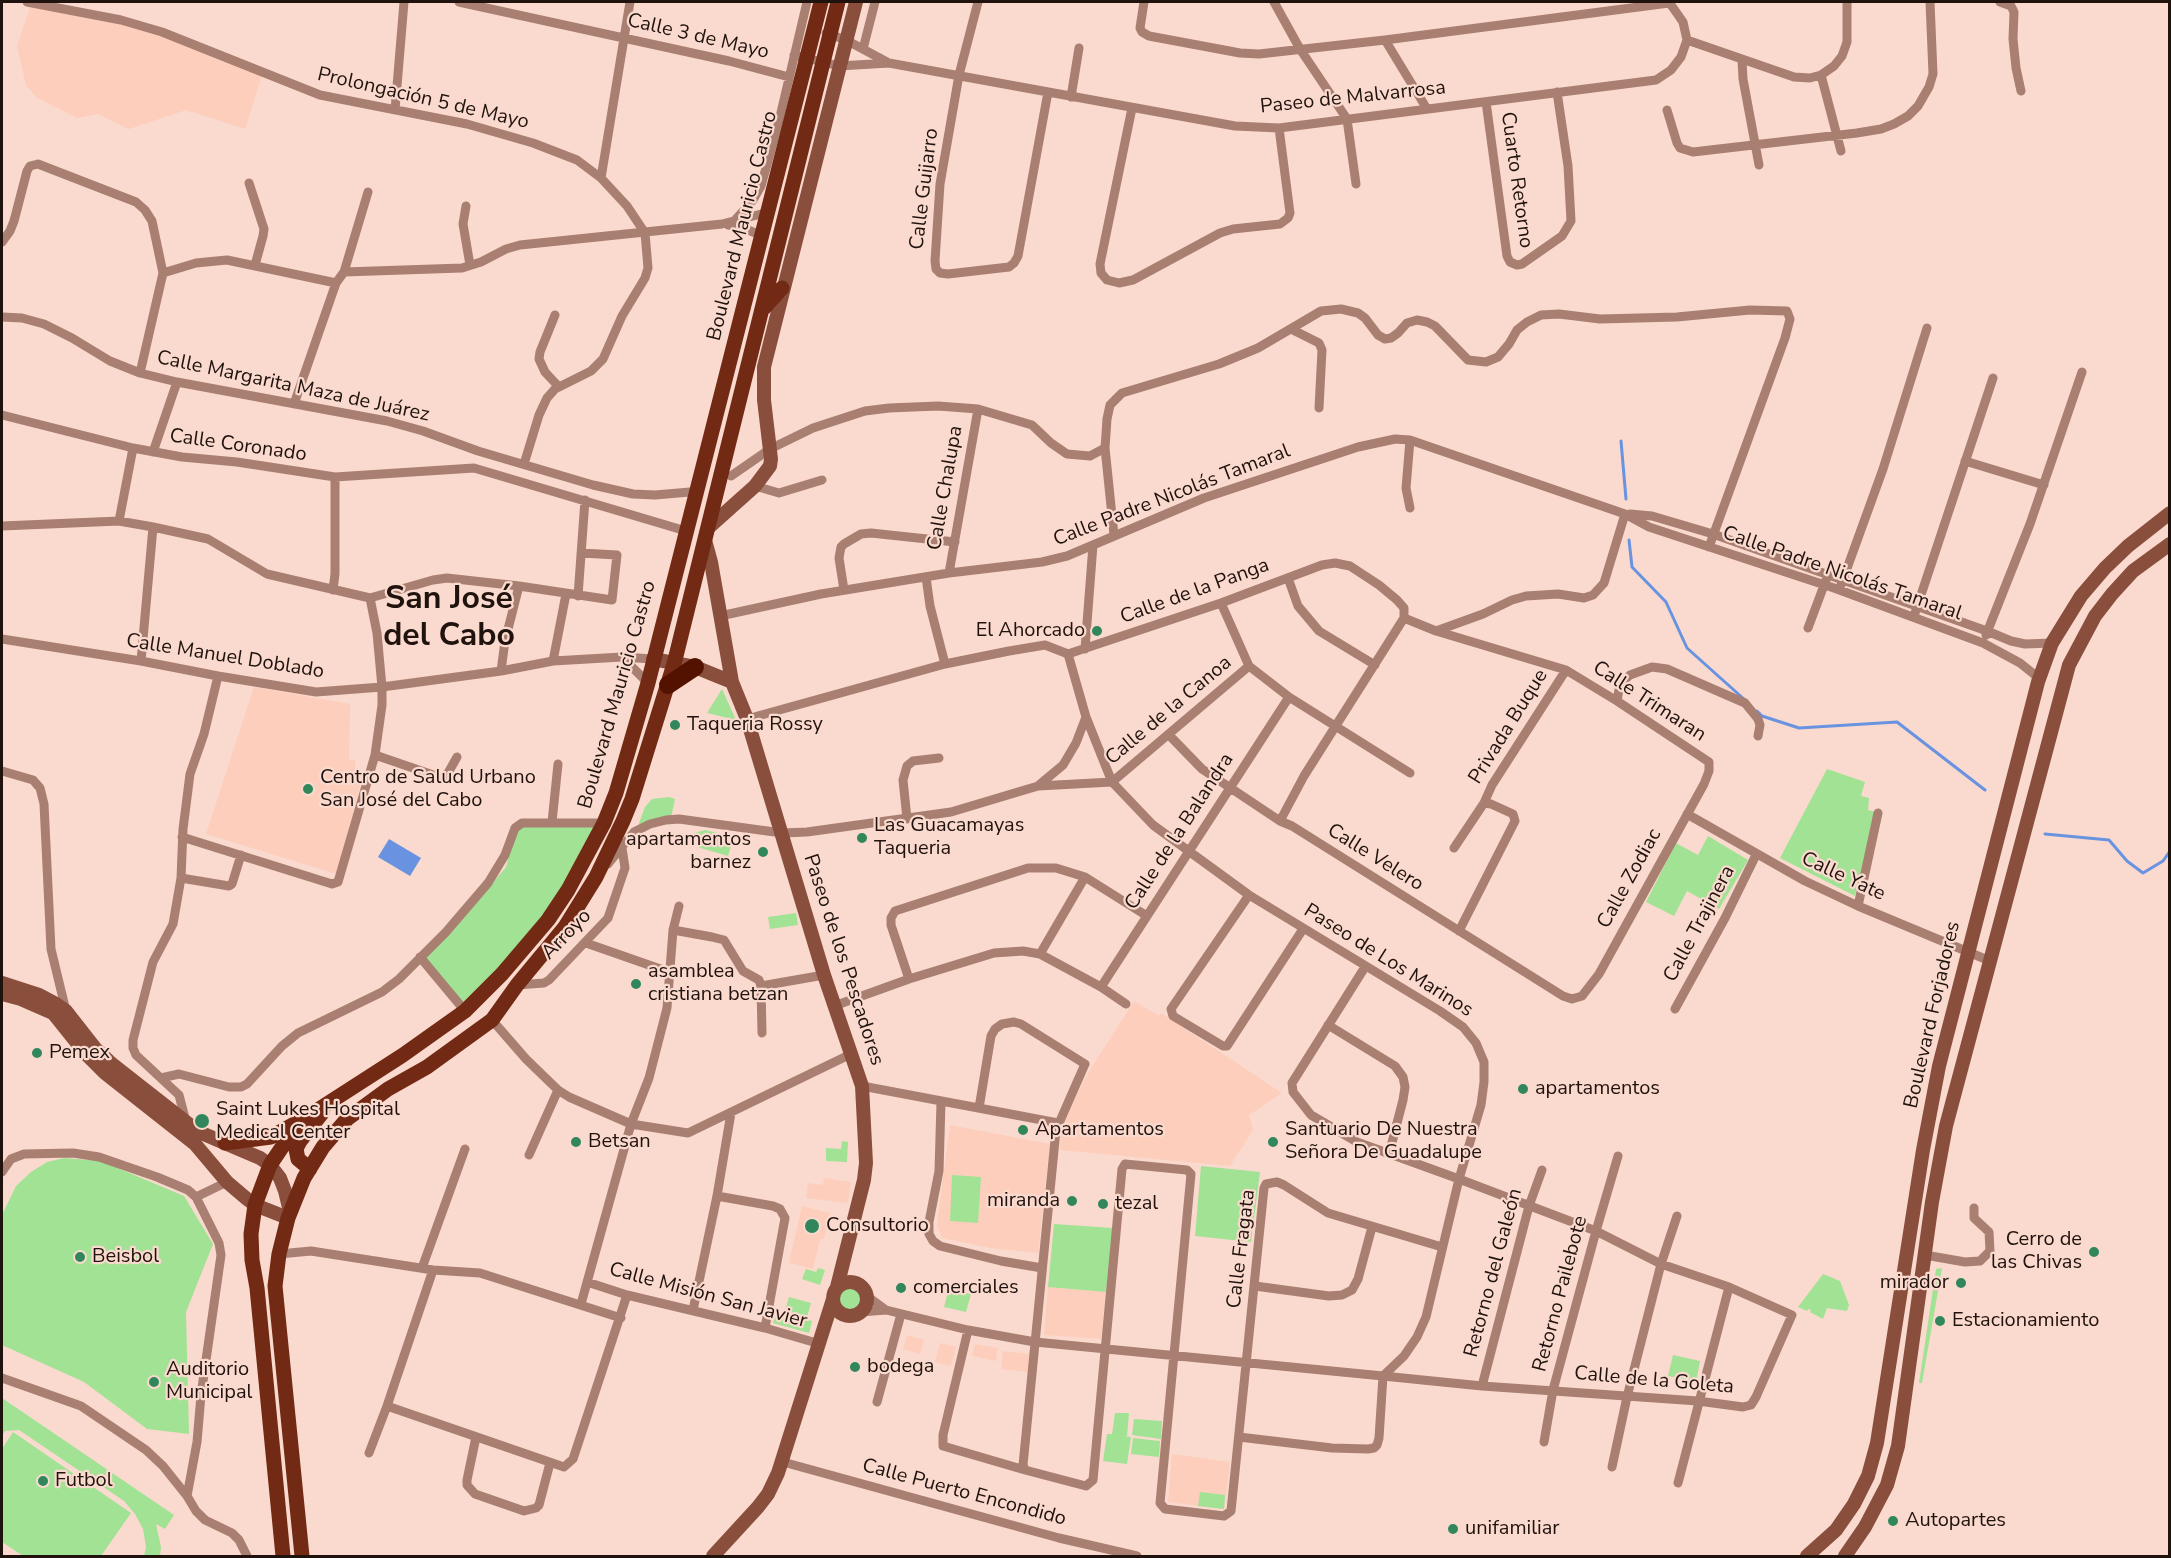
<!DOCTYPE html>
<meta charset="utf-8">
<style>
body{margin:0}
#map{position:relative;width:2171px;height:1558px;overflow:hidden;background:#fadace;font-family:"Nunito Sans",sans-serif}
canvas{display:block}
.frame{position:absolute;inset:0;border:3px solid #20120d;pointer-events:none}
</style>
<div id="map">
<canvas width="2171" height="1558"></canvas>
<div class="frame"></div>
</div>
<script>
const context = document.querySelector('canvas').getContext('2d');
context.lineJoin = 'round';
function fillPath(path, color) {
  context.fillStyle = color;
  context.fill(path, 'evenodd');
}
function shape(rows) {
  const path = new Path2D();
  for (const r of rows) {
    if (r.length === 3) {
      path.moveTo(r[0] + r[2], r[1]);
      path.arc(r[0], r[1], r[2], 0, 2 * Math.PI);
      continue;
    }
    path.moveTo(r[0], r[1]);
    for (let i = 2; i < r.length; i += 2) path.lineTo(r[i], r[i + 1]);
  }
  return path;
}
function strokePath(path, color, width, dash) {
  context.strokeStyle = color;
  context.lineWidth = width;
  context.lineCap = dash ? 'butt' : 'round';
  context.setLineDash(dash || []);
  context.stroke(path);
}
function drawText(font, color, halo, rows, align = 'center') {
  context.font = font + ' "Nunito Sans",sans-serif';
  context.lineWidth = 4.5;
  context.setLineDash([]);
  context.textBaseline = 'middle';
  context.strokeStyle = halo;
  context.fillStyle = color;
  for (const [text, x, y, turn = 0] of rows) {
    context.save();
    context.translate(x, y);
    context.rotate((+turn || 0) * Math.PI / 180);
    context.textAlign = isNaN(turn) ? turn : align;
    if (halo) context.strokeText(text, 0, 0);
    context.fillText(text, 0, 0);
    context.restore();
  }
}
const built = shape([
 [31,5,127,24,163,36,262,75,245,129,186,110,129,129,98,114,77,118,37,98,26,85,17,46],
 [254,687,350,704,349,760,355,760,356,781,361,781,337,874,206,834],
 [1134,1001,1159,1016,1161,1013,1282,1093,1249,1115,1253,1130,1230,1166,1060,1150,1061,1131,1066,1117,1088,1073],
 [950,1125,1050,1144,1038,1253,990,1248,942,1238,937,1225],
 [824,1178,851,1182,848,1203,806,1198,808,1183,823,1185],
 [802,1206,830,1213,824,1239,820,1239,813,1269,789,1263],
 [1048,1287,1106,1292,1101,1339,1044,1335],
 [907,1335,924,1340,920,1354,903,1349],
 [940,1343,956,1347,951,1366,935,1362],
 [975,1344,998,1348,996,1361,972,1356],
 [1003,1351,1029,1354,1028,1372,1001,1369],
 [1172,1454,1230,1462,1224,1509,1168,1502]
]);
const green = shape([
 [722,689,736,720,707,713],
 [1827,769,1865,782,1861,796,1869,798,1868,810,1876,812,1855,896,1780,858],
 [669,797,675,799,671,818,638,826,645,807,652,799],
 [523,825,597,826,563,889,506,964,466,1007,425,957,452,932,506,867,516,830],
 [705,830,730,836,729,843,731,846,728,856,697,847,694,833],
 [1708,836,1748,860,1719,909,1687,891,1674,916,1646,902,1676,843,1698,855],
 [796,913,798,925,770,929,768,917],
 [842,1141,848,1142,847,1162,826,1161,826,1148,841,1149],
 [64,1158,101,1161,184,1196,213,1244,186,1312,189,1434,147,1429,84,1382,2,1345,2,1215,16,1186,31,1172,47,1162],
 [1201,1166,1260,1172,1251,1242,1195,1236],
 [952,1175,981,1177,978,1223,950,1221],
 [1054,1224,1113,1228,1106,1292,1048,1287],
 [818,1268,825,1270,820,1285,802,1279,806,1269,816,1272],
 [1942,1268,1922,1383,1919,1383,1936,1269],
 [1823,1274,1840,1281,1849,1305,1847,1311,1827,1308,1823,1319,1810,1312,1811,1310,1808,1309,1807,1311,1798,1307],
 [850,1299,14],
 [949,1288,971,1294,966,1312,944,1307],
 [789,1297,811,1303,807,1317,785,1311],
 [776,1311,812,1321,809,1333,773,1323],
 [1673,1355,1700,1361,1696,1382,1668,1376],
 [2,1398,174,1515,165,1529,156,1524,161,1547,160,1556,144,1556,146,1547,143,1529,135,1514,124,1501,19,1430,5,1431,2,1436],
 [1115,1413,1129,1413,1127,1436,1123,1436,1131,1437,1127,1464,1103,1461,1107,1434,1112,1434],
 [1134,1419,1162,1421,1161,1439,1132,1435],
 [13,1432,131,1513,101,1556,23,1556,2,1542,2,1449],
 [1133,1438,1160,1441,1159,1457,1131,1454],
 [1200,1492,1225,1495,1224,1509,1198,1506]
]);
const water = shape([
 [389,839,421,858,410,876,378,857]
]);
const stream = shape([
 [1621,441,1626,499],
 [1629,540,1632,567,1666,602,1687,648,1745,700],
 [1757,711,1762,716,1799,728,1897,722,1985,790],
 [2045,834,2109,840,2127,861,2143,873,2163,861,2170,851]
]);
const street = shape([
 [27,2,121,20,162,32,320,95,467,124,533,143,577,160,601,178,627,206,645,233,648,268,645,278,622,316,603,359,591,371,555,389,547,398,539,415,524,464],
 [459,2,729,61,789,77],
 [978,2,959,75,940,184,935,261,936,269,940,273,948,274,1009,267,1014,263,1018,256,1048,92],
 [1144,2,1140,28,1142,32,1149,36,1240,53,1259,54,1385,40,1669,3],
 [1274,2,1300,49,1347,119,1356,184],
 [2000,2,2011,6,2014,12,2013,39,2016,68,2021,91],
 [826,33,846,40,887,62],
 [1385,40,1427,109],
 [1687,40,1794,77,1810,78,1821,75,1834,66,1842,56,1847,42,1847,2],
 [863,49,875,2],
 [794,55,839,66,889,63,1235,126,1279,128,1656,80,1671,70,1681,57,1687,40,1683,22,1669,2],
 [1742,60,1743,79,1759,165],
 [1821,75,1841,151],
 [1071,97,1079,48],
 [1486,102,1507,256,1510,262,1517,265,1522,264,1562,236,1571,221,1568,166,1557,92],
 [1132,108,1100,264,1101,273,1107,280,1119,283,1133,280,1220,233,1233,229,1280,224,1288,218,1290,213,1279,128],
 [395,110,404,2],
 [1667,110,1677,143,1680,148,1693,152,1857,133,1881,129,1894,124,1908,116,1918,106,1929,87,1933,74,1930,2],
 [601,178,630,2],
 [249,183,264,229,263,236,255,265],
 [466,206,463,224,470,265],
 [736,219,753,200,761,186,779,121,807,2],
 [728,225,738,226,763,236],
 [2,242,10,231,14,221,27,171,30,166,38,164,136,202,145,210,152,221,163,273],
 [344,272,462,268,481,262,506,249,520,245,722,224,769,212],
 [555,315,540,352,539,359,545,372,559,387],
 [2,317,22,318,44,324,72,338,110,361,140,373,177,382,387,421,423,431,478,451,593,485,633,494,655,495,690,492],
 [1291,329,1319,343,1322,350,1319,408],
 [140,373,163,273,196,263,227,260,336,283],
 [294,404,336,283,344,272,368,192],
 [2,415,133,448,182,457,237,462,335,477,474,468,686,531],
 [1410,440,1406,488,1410,508],
 [1105,448,1114,535],
 [153,452,177,382],
 [1965,461,2044,485],
 [731,476,770,449,813,428,865,411,889,408,938,406,978,409,1032,425,1051,443,1067,454,1090,456,1105,448,1107,419,1110,405,1122,393,1219,364,1258,348,1321,311,1341,309,1358,313,1365,318,1378,335,1385,339,1391,338,1398,333,1407,323,1417,320,1427,322,1435,326,1468,360,1486,362,1498,357,1509,344,1517,330,1527,322,1541,315,1559,314,1600,319,1677,317,1750,310,1787,311,1790,319,1785,338,1709,547],
 [755,486,779,493,822,480],
 [1630,514,1652,516,1713,534,1987,631,2011,641,2025,644,2052,643],
 [119,521,133,448],
 [2,526,119,521,153,527,208,539,267,574,370,598,433,580,447,578,519,586,612,600,617,555,581,553],
 [949,573,978,409],
 [926,577,930,606,945,664],
 [1288,578,1298,606,1319,631,1375,665],
 [1841,585,1883,469,1927,328],
 [333,590,335,574,335,477],
 [844,590,839,558,841,547,844,544,861,534,871,533,955,542],
 [578,596,585,500],
 [1221,603,1249,666,1289,697,1410,773],
 [1915,613,1993,378],
 [720,616,821,594,949,573,1042,562,1067,556,1204,498,1358,447,1395,439,1410,440,1625,514,1649,527,1834,588,1983,643,2020,663,2035,675,2038,682],
 [1404,618,1436,631,1483,614,1512,600,1526,596,1558,594,1584,598,1593,595,1604,583,1625,514],
 [1808,628,1826,580],
 [1986,635,2030,524,2082,372],
 [2,639,141,661,218,676,316,692,382,687,501,671,553,661,622,657,653,659],
 [1085,649,1093,545],
 [622,657,648,683],
 [141,661,153,527],
 [553,661,566,594],
 [501,671,505,641,519,586],
 [1617,701,1620,684,1630,675,1652,667,1667,669,1745,703,1758,719,1760,725,1758,736],
 [747,719,945,664,1009,651,1045,645,1068,654,1221,603,1322,565,1335,563,1350,566,1379,585,1397,600,1404,608,1404,618,1304,776,1280,821],
 [1169,735,1202,769,1280,821,1292,826,1563,996,1572,999,1582,996,1599,974,1704,784,1709,771,1709,762,1617,701,1566,670,1436,631],
 [375,755,442,778,448,773,457,757],
 [2,771,33,780,40,788,44,804,51,949,66,1011],
 [1112,782,1249,666],
 [1039,785,1063,765,1076,743,1086,717],
 [1484,803,1492,785,1566,670],
 [1687,814,1805,881,1858,906,1990,961],
 [907,819,903,780,907,766,913,761,939,758],
 [552,822,558,764],
 [182,837,332,884,338,882,375,755,382,705,382,687,377,633,370,598],
 [1454,848,1484,803,1491,804,1513,814,1515,821,1459,931],
 [608,864,634,832,650,824,666,820,679,819,782,833,807,832,951,812,1038,786,1112,782],
 [181,878,229,886,232,884,241,855],
 [1249,895,1171,1009,1173,1016,1223,1046,1227,1046,1303,929],
 [1858,906,1878,813],
 [673,930,712,937,724,940,743,971,759,980,761,986,762,1033],
 [586,943,669,972],
 [1040,954,1085,877],
 [420,957,465,1011],
 [909,979,891,925,891,918,895,911,1028,868,1056,868,1085,877,1147,916],
 [517,985,544,983,549,980,608,918,625,868,622,848],
 [761,986,824,975],
 [1101,987,1289,697],
 [834,1006,909,979,994,953,1023,951,1040,954,1101,987,1126,1004],
 [1675,1009,1725,918,1756,855],
 [492,1020,526,1059,558,1090,569,1097,631,1124,688,1133,851,1054],
 [1328,1025,1395,1066,1403,1077,1405,1087,1403,1100,1389,1154],
 [161,1078,179,1074,229,1087,241,1087,247,1084,282,1046,298,1033,382,992,399,979,446,932,488,883,505,855,515,828,522,823,604,823],
 [862,1086,1058,1123],
 [941,1102,939,1171,929,1222,929,1234,933,1241,940,1246,1001,1261,1042,1268],
 [979,1108,991,1036,995,1029,1002,1024,1014,1022,1021,1024,1085,1064,1056,1130,1023,1465,1025,1470,1086,1486,1093,1480,1122,1169,1125,1164,1187,1170,1191,1174,1160,1503,1165,1509,1224,1516,1231,1511,1264,1188,1266,1184,1277,1182,1284,1185,1328,1213,1442,1247],
 [186,1122,179,1095,136,1055,133,1048,133,1040,153,962,173,924,181,878,183,829,190,774,204,734,218,676],
 [529,1155,558,1090],
 [2,1172,11,1159,24,1154,73,1153,99,1157,157,1177,188,1190,196,1197,227,1182],
 [717,1196,773,1206,780,1209,785,1218,765,1328],
 [279,1254,311,1251,433,1270,480,1273,621,1318],
 [1925,1255,1965,1262,1980,1261,1990,1251,1989,1232,1974,1218,1974,1208],
 [422,1268,465,1149],
 [433,1270,387,1406,564,1467,573,1459,627,1295],
 [587,1282,627,1295,765,1328,820,1344],
 [1255,1286,1329,1296,1342,1295,1352,1290,1358,1279,1372,1227],
 [867,1296,886,1310],
 [581,1304,631,1124,649,1078,667,1008,673,930,679,906],
 [693,1310,717,1196,731,1113],
 [861,1312,886,1310,968,1330,1035,1342,1383,1376,1404,1356,1417,1337,1426,1317,1459,1179,1481,1105,1484,1082,1484,1062,1476,1043,1463,1027,1440,1011,1249,895,1153,825,1112,782,1086,717,1068,654],
 [968,1330,943,1435,943,1446,1025,1470],
 [2,1378,81,1406,146,1450,163,1466,187,1496,196,1511,205,1520,232,1533,239,1540,247,1556],
 [1482,1386,1529,1206,1542,1170],
 [877,1402,901,1314],
 [476,1437,467,1480,467,1485,475,1494,524,1511,536,1508,539,1505,550,1463],
 [1239,1437,1332,1448,1368,1449,1374,1448,1377,1445,1379,1438,1383,1376,1482,1386,1698,1401,1743,1407,1751,1405,1756,1397,1792,1315,1729,1287,1661,1264,1596,1231,1459,1179,1357,1142,1311,1115,1293,1092,1292,1083,1365,967],
 [1544,1442,1553,1390,1596,1231,1618,1156],
 [369,1453,387,1406],
 [783,1462,1059,1538,1137,1556],
 [1612,1467,1627,1397,1661,1264,1677,1216],
 [1678,1483,1729,1287],
 [187,1496,197,1442,201,1395,221,1255,219,1243,196,1197]
]);
const secondary = shape([
 [708,528,755,486,770,466,771,459,764,400,764,367,856,2],
 [705,540,711,562,732,682,747,719,824,975,862,1086,866,1163,864,1180,837,1287],
 [653,659,695,667,732,682],
 [2,983,39,995,56,1004,66,1011,95,1048,112,1064,186,1122,199,1132,260,1158,270,1165,280,1178,285,1191,290,1212],
 [2,994,21,999,53,1013,85,1053,105,1073,195,1144,227,1182,247,1199,255,1205,288,1218],
 [850,1299,17],
 [713,1556,758,1507,768,1494,778,1473,833,1299],
 [1807,1556,1836,1530,1854,1504,1868,1476,1877,1443,1923,1150,1939,1066,2038,682,2052,643,2081,596,2105,568,2128,546,2170,513],
 [1845,1556,1865,1527,1887,1485,1898,1446,1932,1202,1946,1126,2069,665,2095,616,2112,594,2133,571,2170,544]
]);
const primary = shape([
 [764,308,782,288],
 [225,1143,271,1137,296,1123],
 [310,1169,298,1159,296,1149,300,1141,322,1113],
 [283,1556,257,1288,252,1260,251,1234,255,1205,270,1165,299,1122,403,1055,465,1011,502,974,548,920,568,890,604,823,616,793,648,683,821,2],
 [302,1556,275,1286,279,1254,288,1218,304,1178,323,1147,347,1119,388,1089,427,1067,492,1020,517,985,565,927,596,877,623,821,632,799,674,664,838,2]
]);
const highway = shape([
 [668,685,695,667]
]);
const markers = [
 [1097,631,6,"#31875b"],
 [675,725,6,"#31875b"],
 [308,789,6,"#31875b"],
 [862,838,6,"#31875b"],
 [763,852,6,"#31875b"],
 [636,984,6,"#31875b"],
 [37,1053,6,"#31875b"],
 [1523,1089,6,"#31875b"],
 [202,1121,8,"#31875b"],
 [1023,1130,6,"#31875b"],
 [576,1142,6,"#31875b"],
 [1273,1142,6,"#31875b"],
 [1072,1201,6,"#31875b"],
 [1103,1204,6,"#31875b"],
 [812,1226,8,"#31875b"],
 [2094,1252,6,"#31875b"],
 [80,1257,6,"#31875b"],
 [1961,1283,6,"#31875b"],
 [901,1288,6,"#31875b"],
 [1940,1321,6,"#31875b"],
 [855,1367,6,"#31875b"],
 [154,1382,6,"#31875b"],
 [43,1481,6,"#31875b"],
 [1893,1521,6,"#31875b"],
 [1453,1529,6,"#31875b"]
];
const streetNames = [
 ["Calle 3 de Mayo",698,37,13],
 ["Paseo de Malvarrosa",1353,98,-6],
 ["Prolongación 5 de Mayo",423,99,13],
 ["Cuarto Retorno",1516,180,82],
 ["Calle Guijarro",925,189,-83],
 ["Boulevard Mauricio Castro",743,226,-76],
 ["Calle Margarita Maza de Juárez",293,387,12],
 ["Calle Coronado",238,446,8],
 ["Calle Chalupa",946,488,-80],
 ["Calle Padre Nicolás Tamaral",1172,496,-21],
 ["Calle Padre Nicolás Tamaral",1842,574,19],
 ["Calle de la Panga",1195,592,-20],
 ["Calle Manuel Doblado",225,657,9],
 ["Boulevard Mauricio Castro",618,695,-74],
 ["Calle Trimaran",1649,702,33],
 ["Calle de la Canoa",1169,711,-40],
 ["Privada Buque",1509,727,-58],
 ["Calle de la Balandra",1180,832,-57],
 ["Calle Velero",1375,858,32],
 ["Calle Yate",1843,877,25],
 ["Calle Zodiac",1630,879,-61],
 ["Calle Trajinera",1700,924,-62],
 ["Arroyo",567,935,-46],
 ["Paseo de los Pescadores",843,960,72],
 ["Paseo de Los Marinos",1388,961,32],
 ["Boulevard Forjadores",1933,1015,-77],
 ["Calle Fragata",1242,1249,-83],
 ["Retorno del Galeón",1494,1273,-75],
 ["Retorno Pailebote",1561,1294,-75],
 ["Calle Misión San Javier",708,1296,15],
 ["Calle de la Goleta",1654,1381,5],
 ["Calle Puerto Encondido",964,1493,15]
];
const poiNames = [
 ["El Ahorcado",1085,631,"right"],
 ["Taqueria Rossy",687,725],
 ["Centro de Salud Urbano",320,778],
 ["San José del Cabo",320,801],
 ["Las Guacamayas",874,826],
 ["Taqueria",874,849],
 ["apartamentos",751,840,"right"],
 ["barnez",751,863,"right"],
 ["asamblea",648,972],
 ["cristiana betzan",648,995],
 ["Pemex",49,1053],
 ["apartamentos",1535,1089],
 ["Saint Lukes Hospital",216,1110],
 ["Medical Center",216,1133],
 ["Apartamentos",1035,1130],
 ["Santuario De Nuestra",1285,1130],
 ["Señora De Guadalupe",1285,1153],
 ["Betsan",588,1142],
 ["miranda",1060,1201,"right"],
 ["tezal",1115,1204],
 ["Consultorio",826,1226],
 ["Cerro de",2082,1240,"right"],
 ["las Chivas",2082,1263,"right"],
 ["Beisbol",92,1257],
 ["mirador",1949,1283,"right"],
 ["comerciales",913,1288],
 ["Estacionamiento",1952,1321],
 ["bodega",867,1367],
 ["Auditorio",166,1370],
 ["Municipal",166,1393],
 ["Futbol",55,1481],
 ["Autopartes",1905,1521],
 ["unifamiliar",1465,1529]
];
const townNames = [
 ["San José",449,600],
 ["del Cabo",449,637]
];
fillPath(built, '#fdcebc');
fillPath(green, '#a1e295');
fillPath(water, '#6993e1');
strokePath(stream, '#6993e1', 3);
strokePath(street, '#a97f72', 9);
strokePath(secondary, '#8a4e3d', 14);
strokePath(primary, '#722a14', 15);
strokePath(highway, '#531200', 18);
for (const [x, y, r, color] of markers) {
  const dot = new Path2D();
  dot.arc(x, y, r, 0, 2 * Math.PI);
  context.fillStyle = color;
  context.fill(dot);
  strokePath(dot, '#fadace', 2);
}
drawText('20px', '#20120d', '#fadace', streetNames);
drawText('20px', '#20120d', '#fadace', poiNames, 'left');
drawText('bold 32px', '#20120d', '#fadace', townNames);
</script>
